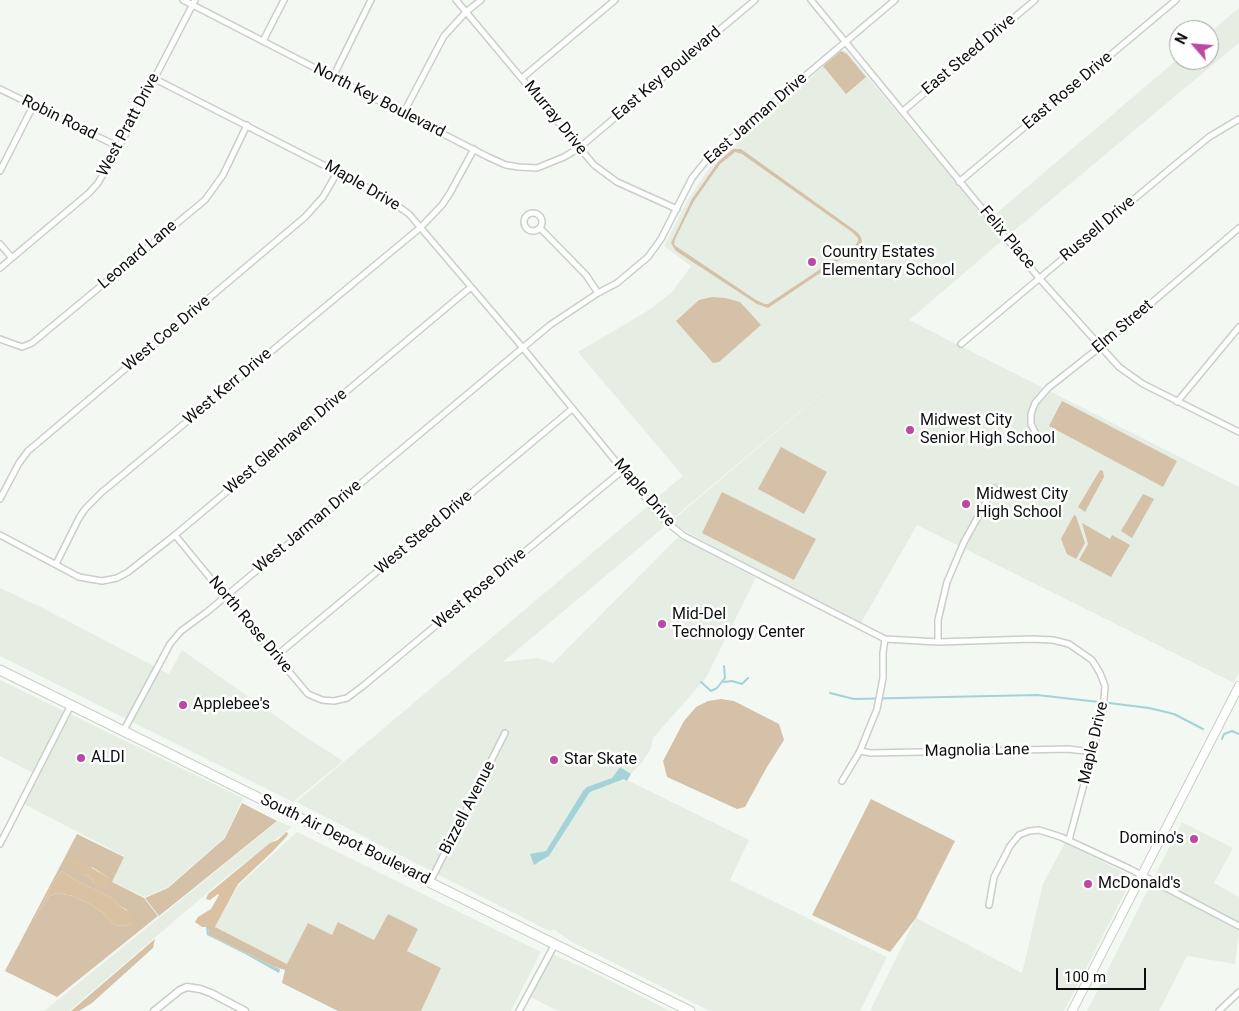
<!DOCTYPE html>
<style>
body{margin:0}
#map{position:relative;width:1239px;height:1011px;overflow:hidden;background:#f4f8f3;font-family:Roboto,sans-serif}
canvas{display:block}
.north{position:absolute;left:1169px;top:20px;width:50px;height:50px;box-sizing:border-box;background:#fff;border:1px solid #9f9f9f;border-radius:50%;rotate:297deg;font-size:14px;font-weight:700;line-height:20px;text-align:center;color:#0e0f0e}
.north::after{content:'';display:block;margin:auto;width:18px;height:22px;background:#bb48a2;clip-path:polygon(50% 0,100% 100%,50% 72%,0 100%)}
.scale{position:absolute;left:1056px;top:968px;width:90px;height:22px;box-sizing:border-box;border:2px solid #0e0f0e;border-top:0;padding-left:6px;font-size:15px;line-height:18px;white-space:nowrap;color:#0e0f0e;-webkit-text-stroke:4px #fff;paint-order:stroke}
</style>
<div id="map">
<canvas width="1239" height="1011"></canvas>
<div class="north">N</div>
<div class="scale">100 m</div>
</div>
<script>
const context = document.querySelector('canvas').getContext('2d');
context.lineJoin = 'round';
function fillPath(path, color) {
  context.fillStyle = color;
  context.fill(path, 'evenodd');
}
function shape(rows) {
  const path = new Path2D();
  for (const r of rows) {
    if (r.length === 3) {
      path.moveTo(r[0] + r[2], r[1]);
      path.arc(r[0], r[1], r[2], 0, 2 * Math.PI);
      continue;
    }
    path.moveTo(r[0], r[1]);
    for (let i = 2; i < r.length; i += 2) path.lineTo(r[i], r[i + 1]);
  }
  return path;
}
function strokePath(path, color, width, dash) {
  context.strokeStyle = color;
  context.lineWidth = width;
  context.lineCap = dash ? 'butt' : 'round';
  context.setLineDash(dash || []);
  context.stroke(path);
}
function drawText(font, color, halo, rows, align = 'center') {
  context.font = font + ' Roboto,sans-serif';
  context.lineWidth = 5;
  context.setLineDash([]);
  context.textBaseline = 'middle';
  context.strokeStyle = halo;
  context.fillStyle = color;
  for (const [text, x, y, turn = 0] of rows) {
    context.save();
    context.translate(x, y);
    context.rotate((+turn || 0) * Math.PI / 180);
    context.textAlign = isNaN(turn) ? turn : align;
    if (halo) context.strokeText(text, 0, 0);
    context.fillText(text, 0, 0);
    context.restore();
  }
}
const built = shape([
 [1239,8,1239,43,1009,235,993,216,1179,58,1179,60,1209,60,1209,33],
 [844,50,847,52,1003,240,909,320,1239,487,1239,672,1234,683,917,525,861,623,752,568,682,529,672,521,863,358,670,521,653,501,683,476,578,352,649,310,672,292,691,266,664,246,689,198,714,161,841,51],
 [648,506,665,526,503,662,537,658,553,663,678,537,756,578,706,678,653,738,651,748,643,761,631,774,620,767,612,778,585,789,546,851,541,853,538,864,549,856,590,792,625,779,749,840,730,880,887,957,860,1011,710,1011,570,941,555,930,549,931,296,802],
 [0,588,41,607,169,674,182,650,304,736,343,761,293,802,0,656],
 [0,680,243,798,225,837,168,887,145,897,112,882,124,856,24,804,39,776,0,756],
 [278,821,292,827,226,877,69,1011,44,1011],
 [1182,822,1233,848,1214,883,1239,897,1239,930,1235,964,1187,956,1159,1011,1087,1011],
 [297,832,541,952,511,1011,421,1011,441,968,407,951,388,914,375,940,339,922,332,936,287,964,215,927,238,886],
 [1065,843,1129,875,1131,881,1064,1011,870,1011,916,918,1022,973,1043,884],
 [555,955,595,973,670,1011,558,1011,530,997,550,958]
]);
const green = shape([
 [841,51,847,54,866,77,846,94,823,66],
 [733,149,741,149,857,232,861,237,862,242,857,248,768,308,757,304,676,251,671,243,692,199,718,162],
 [735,152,742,154,852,232,858,238,858,241,855,246,768,304,765,304,756,300,674,245,675,239,694,201,720,164],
 [712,297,725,298,740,302,761,325,719,362,713,363,676,321,699,300],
 [1062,401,1177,461,1163,487,1049,426],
 [781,447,827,472,804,514,758,489],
 [1100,470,1103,471,1104,477,1085,512,1078,507],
 [722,492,816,539,794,580,702,533],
 [1143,494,1154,499,1132,538,1121,531],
 [1074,515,1076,516,1085,543,1076,559,1067,554,1061,539],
 [1082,523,1110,539,1112,535,1130,545,1111,577,1079,560,1088,544],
 [721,699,734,701,779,724,784,740,767,767,745,807,737,809,667,777,663,761,684,721,696,707,708,701],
 [871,799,955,841,916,918,890,952,812,915],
 [242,803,277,821,159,916,145,898,168,888,225,838],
 [77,834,124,857,112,882,144,898,158,916,57,997,5,971],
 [92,867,109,878,106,887,93,882,90,877,83,874],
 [62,871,73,879,114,899,118,905,127,910,132,924,126,926,114,925,103,913,92,905,73,896,57,893,49,896,36,920,34,920,55,880],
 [388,914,418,929,407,951,441,968,421,1011,338,1011,282,983,285,970,272,966,209,935,208,927,215,927,287,964,308,923,332,935,338,922,374,940],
 [155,939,153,948,92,1003,79,1011,71,1011]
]);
const forest = shape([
 [286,832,288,833,287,836,272,852,238,884,215,927,202,927,195,922,198,917,211,909,219,895,218,894,210,900,206,899,208,894,270,843,278,840],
 [72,856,109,878,109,886,106,887,102,886,93,882,90,877,83,874,66,861,68,858],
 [62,871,73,879,114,899,118,905,129,912,132,916,133,921,132,924,126,926,114,925,103,913,92,905,73,896,57,893,49,896,36,921,34,920,55,880]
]);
const water = shape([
 [620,767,631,774,627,781,624,779,590,792,549,856,534,865,530,854,546,851,583,791,587,787,612,778],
 [206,927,208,927,209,935,272,966,280,969,279,973,245,954,207,935]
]);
const stream = shape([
 [701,682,711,691,717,688,725,678,724,666],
 [724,682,732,681,742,684,748,678],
 [830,693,854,699,1037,695,1099,702],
 [1109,703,1149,708,1174,714,1203,729],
 [1222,739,1224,734,1232,731,1239,734]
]);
const minor = shape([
 [183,0,488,157,506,165,519,167,537,168,564,157,579,148,755,0],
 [456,0,594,165,617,182,677,209],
 [811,0,1039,278,1119,367,1143,384,1239,432],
 [263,41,284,0],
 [333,77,371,0],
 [153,78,382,195,409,214,523,348,658,513,669,524,684,536,885,639,938,642,1032,639,1053,640,1069,644,1092,660,1100,673,1105,686,1103,713,1069,840],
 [522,78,615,0],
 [0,89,119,147],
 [903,111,1035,0],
 [403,114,444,36,466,12,481,0],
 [0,171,33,106],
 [959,182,1176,0],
 [533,222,9],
 [540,228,586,275,598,293],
 [0,244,12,258],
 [0,268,89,193,98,183,119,147,195,0],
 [0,339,22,347,32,343,205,200,223,175,247,125],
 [961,344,1170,169,1209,137,1239,119],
 [1177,402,1239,327],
 [1037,436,1031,424,1031,414,1035,403,1048,388,1100,347,1239,228],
 [0,499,19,463,28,451,305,217,323,197,338,171],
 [0,535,79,577,102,581,117,578,128,572,175,535,471,287],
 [175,535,225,596,308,694,322,700,334,701,347,698,363,686,623,470],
 [56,564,79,518,85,509,102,492,421,227,442,205,450,193,474,149],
 [938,642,938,620,947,582,964,542,994,488],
 [276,656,572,409],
 [124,730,170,644,181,631,207,612,550,325,598,293,617,283,648,257,661,239,692,178,709,157,895,0],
 [860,751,871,753,1068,749,1093,752],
 [842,781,860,751,877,709,883,678,883,653,885,639],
 [0,844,71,705],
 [430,882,505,733],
 [989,905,994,877,1010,846,1019,835,1029,831,1039,830,1061,837,1130,869,1239,926],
 [519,1011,555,944],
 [1219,1011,1239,992]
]);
const tertiary = shape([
 [154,1011,180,990,187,987,200,989,211,993,245,1011]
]);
const secondary = shape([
 [1072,1011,1239,686]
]);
const primary = shape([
 [0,670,690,1011]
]);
const markers = [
 [812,262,5,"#bb48a2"],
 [910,430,5,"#bb48a2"],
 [966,504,5,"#bb48a2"],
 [662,624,5,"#bb48a2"],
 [183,705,5,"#bb48a2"],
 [81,758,5,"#bb48a2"],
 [554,760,5,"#bb48a2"],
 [1194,839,5,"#bb48a2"],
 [1088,884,5,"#bb48a2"]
];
const streetNames = [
 ["East Steed Drive",969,55,-40],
 ["East Key Boulevard",667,74,-40],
 ["East Rose Drive",1068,91,-40],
 ["North Key Boulevard",379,101,27],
 ["Robin Road",59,118,26],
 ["Murray Drive",555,118,51],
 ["East Jarman Drive",756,119,-41],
 ["West Pratt Drive",129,125,-62],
 ["Maple Drive",362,186,30],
 ["Russell Drive",1098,229,-40],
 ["Felix Place",1007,238,50],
 ["Leonard Lane",138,255,-40],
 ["Elm Street",1123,327,-40],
 ["West Coe Drive",167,334,-40],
 ["West Kerr Drive",228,387,-40],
 ["West Glenhaven Drive",286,442,-40],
 ["Maple Drive",644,493,49],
 ["West Jarman Drive",308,527,-40],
 ["West Steed Drive",424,533,-40],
 ["West Rose Drive",480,589,-40],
 ["North Rose Drive",250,625,50],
 ["Maple Drive",1094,743,-77],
 ["Magnolia Lane",977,751,-1],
 ["Bizzell Avenue",468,808,-63],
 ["South Air Depot Boulevard",345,840,26]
];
const poiNames = [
 ["Country Estates",822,253],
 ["Elementary School",822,271],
 ["Midwest City",920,421],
 ["Senior High School",920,439],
 ["Midwest City",976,495],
 ["High School",976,513],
 ["Mid-Del",672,615],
 ["Technology Center",672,633],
 ["Applebee's",193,705],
 ["ALDI",91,758],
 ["Star Skate",564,760],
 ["Domino's",1184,839,"right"],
 ["McDonald's",1098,884]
];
fillPath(built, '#e6ede3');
fillPath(green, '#d5c1a7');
fillPath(forest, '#d9c1a1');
fillPath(water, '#a3d3d9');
strokePath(stream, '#a3d3d9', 2);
strokePath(minor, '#cacec9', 8);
strokePath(tertiary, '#cacec9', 9);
strokePath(secondary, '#cacec9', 10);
strokePath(primary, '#cacec9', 11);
strokePath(minor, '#fff', 5);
strokePath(tertiary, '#fff', 6);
strokePath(secondary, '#fff', 8);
strokePath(primary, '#fff', 9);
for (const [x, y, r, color] of markers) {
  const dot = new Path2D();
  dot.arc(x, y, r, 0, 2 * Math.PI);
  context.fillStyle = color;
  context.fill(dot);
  strokePath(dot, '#fff', 2);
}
drawText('16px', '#0e0f0e', '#fff', streetNames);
drawText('16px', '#0e0f0e', '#fff', poiNames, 'left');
</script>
